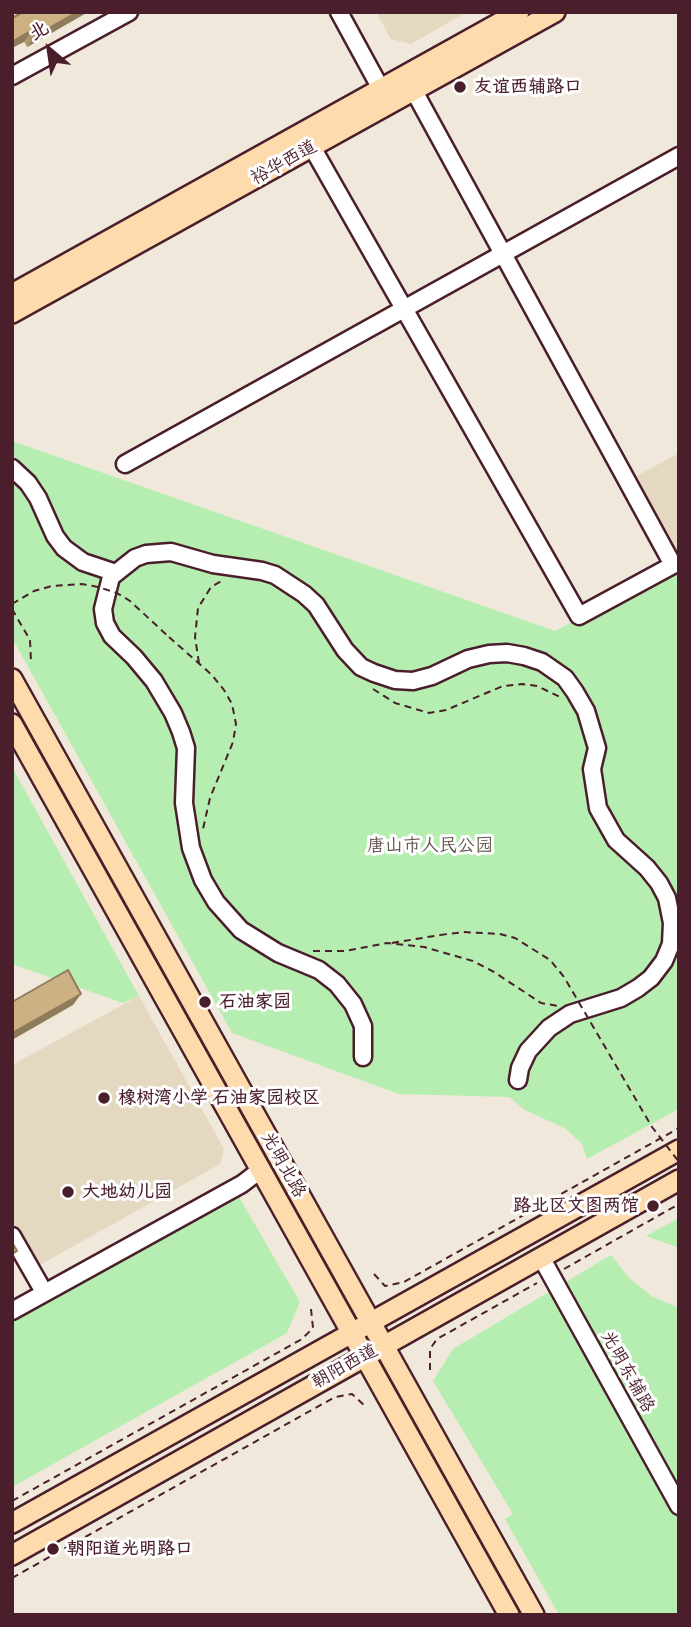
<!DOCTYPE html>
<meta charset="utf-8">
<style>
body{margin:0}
#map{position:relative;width:691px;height:1627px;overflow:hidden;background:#f0e8da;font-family:Pangolin,"LXGW WenKai TC",sans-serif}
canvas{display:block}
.frame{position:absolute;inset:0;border:14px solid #4a1f2b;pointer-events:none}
.north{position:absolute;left:14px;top:14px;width:70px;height:70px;-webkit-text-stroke:5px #fff;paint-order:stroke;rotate:331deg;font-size:19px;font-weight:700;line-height:28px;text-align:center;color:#4a1f2b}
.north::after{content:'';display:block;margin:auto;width:24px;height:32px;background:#4a1f2b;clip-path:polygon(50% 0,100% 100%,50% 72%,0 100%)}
</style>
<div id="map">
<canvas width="691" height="1627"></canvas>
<div class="frame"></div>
<div class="north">北</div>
</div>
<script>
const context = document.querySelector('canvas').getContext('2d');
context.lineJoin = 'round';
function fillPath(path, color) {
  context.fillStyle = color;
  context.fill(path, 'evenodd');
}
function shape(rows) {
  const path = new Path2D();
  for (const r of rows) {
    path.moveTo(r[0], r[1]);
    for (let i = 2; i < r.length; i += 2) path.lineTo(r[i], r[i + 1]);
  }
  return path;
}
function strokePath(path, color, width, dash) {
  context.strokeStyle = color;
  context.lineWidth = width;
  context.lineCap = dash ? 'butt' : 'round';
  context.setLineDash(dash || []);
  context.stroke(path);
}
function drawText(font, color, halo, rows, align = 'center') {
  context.font = font + ' Pangolin,"LXGW WenKai TC",sans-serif';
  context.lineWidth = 6;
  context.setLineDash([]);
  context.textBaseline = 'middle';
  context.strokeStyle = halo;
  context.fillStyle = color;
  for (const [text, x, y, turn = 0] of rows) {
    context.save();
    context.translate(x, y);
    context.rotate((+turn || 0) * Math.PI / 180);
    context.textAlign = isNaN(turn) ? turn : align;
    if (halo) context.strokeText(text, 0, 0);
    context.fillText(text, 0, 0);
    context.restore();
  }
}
const built = shape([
 [376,12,467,12,411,44,391,39],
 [679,453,679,562,633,478],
 [139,996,224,1149,220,1164,38,1266,12,1219,12,1065]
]);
const green = shape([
 [12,441,555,631,679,565,679,1109,587,1159,582,1144,566,1129,525,1110,509,1097,399,1094,232,1033,12,638],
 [12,767,139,996,123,1003,12,964],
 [239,1197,300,1302,287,1333,12,1487,12,1322],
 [679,1218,679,1248,646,1236],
 [611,1255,628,1277,653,1297,679,1308,679,1615,559,1615,505,1519,513,1514,433,1381,453,1349]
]);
const path = shape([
 [12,609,30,640,31,662],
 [169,637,212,675,224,690,232,704,236,724,233,742,210,798,203,829],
 [199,663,195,637,198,608,211,587,223,580],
 [373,689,395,703,429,713,446,710,503,686,522,684,537,686,560,697],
 [392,943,440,935],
 [313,951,345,951,387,943,424,947,473,961,494,972,541,1003,558,1006],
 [564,1269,679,1204],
 [374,1274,385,1286,404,1282,679,1128],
 [430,1370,430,1349,437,1339,537,1283],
 [12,1501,302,1339,313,1328,311,1309],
 [12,1578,335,1397,352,1394,365,1406]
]);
const minor = shape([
 [339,12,381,89],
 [12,76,129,12],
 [312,147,579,616,673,565,414,91],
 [125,464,679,156],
 [12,468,28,483,38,498,55,536,64,548,83,562,116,573],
 [363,1057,363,1026,353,1004,337,984,319,970,278,953,241,930,216,902,203,880,191,848,184,803,186,748,181,732,173,713,154,681,134,657,112,636,105,623,103,609,111,577,135,558,146,554,171,552,213,564,262,571,275,575,304,594,316,605,345,650,361,667,374,673,395,680,413,681,432,676,468,659,489,654,507,653,524,656,542,662,565,678,575,692,586,711,597,748,592,769,598,808,616,840,647,868,659,883,667,898,672,923,671,944,664,961,651,978,638,988,621,998,570,1014,549,1028,528,1051,520,1068,518,1080],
 [12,1236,40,1285],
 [541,1257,679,1506],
 [12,1311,242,1184,259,1171]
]);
const major = shape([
 [12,294,519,12],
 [12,313,555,12],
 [12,679,534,1615],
 [12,724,509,1615],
 [12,1523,679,1150],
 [12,1555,679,1180]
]);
const pathBridge = shape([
 [12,604,34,591,52,586,82,584,98,587,117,593,130,601,169,637],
 [440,935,464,932,500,934,515,938,550,960,564,977,652,1127,679,1162]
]);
const wall = shape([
 [88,12,27,47,12,18]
]);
const shadedWall = shape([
 [77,12,88,12,27,47,35,36],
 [32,30,24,42,12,48,12,42],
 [81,994,73,1005,12,1040,12,1033]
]);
const building = shape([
 [23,12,77,12,35,36,32,30,12,42,12,18,23,12],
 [68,970,81,994,12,1033,12,1002,68,970],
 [12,1242,17,1251,12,1254,12,1242]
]);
const markers = [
 [460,87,7,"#4a1f2b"],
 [205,1002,7,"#4a1f2b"],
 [104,1098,7,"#4a1f2b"],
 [68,1192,7,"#4a1f2b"],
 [653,1206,7,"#4a1f2b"],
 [53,1549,7,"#4a1f2b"]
];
const poiNames = [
 ["友谊西辅路口",474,87],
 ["石油家园",219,1002],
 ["橡树湾小学 石油家园校区",118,1098],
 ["大地幼儿园",82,1192],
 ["路北区文图两馆",639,1206,"right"],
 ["朝阳道光明路口",67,1549]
];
const streetNames = [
 ["裕华西道",284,163,-29],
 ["光明北路",283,1165,61],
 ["朝阳西道",345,1367,-29],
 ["光明东辅路",627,1372,61]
];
const parkNames = [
 ["唐山市人民公园",430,846]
];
fillPath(built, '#e5d8c0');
fillPath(green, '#b6eeb1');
strokePath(minor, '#4a1f2b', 21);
strokePath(major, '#4a1f2b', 24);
strokePath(path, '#4a1f2b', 2, [7, 5]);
strokePath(minor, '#fff', 16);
strokePath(major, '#fedbac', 19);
strokePath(pathBridge, '#4a1f2b', 2, [7, 5]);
fillPath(wall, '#af9870');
fillPath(shadedWall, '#8f7c5b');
fillPath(building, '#ccb182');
strokePath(building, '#8f7c5b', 2);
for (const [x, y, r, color] of markers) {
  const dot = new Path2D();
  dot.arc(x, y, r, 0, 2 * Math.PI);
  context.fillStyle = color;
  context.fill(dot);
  strokePath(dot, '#fff', 2.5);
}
drawText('bold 18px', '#4a1f2b', '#fff', poiNames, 'left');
drawText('18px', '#4a1f2b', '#fff', streetNames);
drawText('18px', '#65534c', '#fff', parkNames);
</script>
